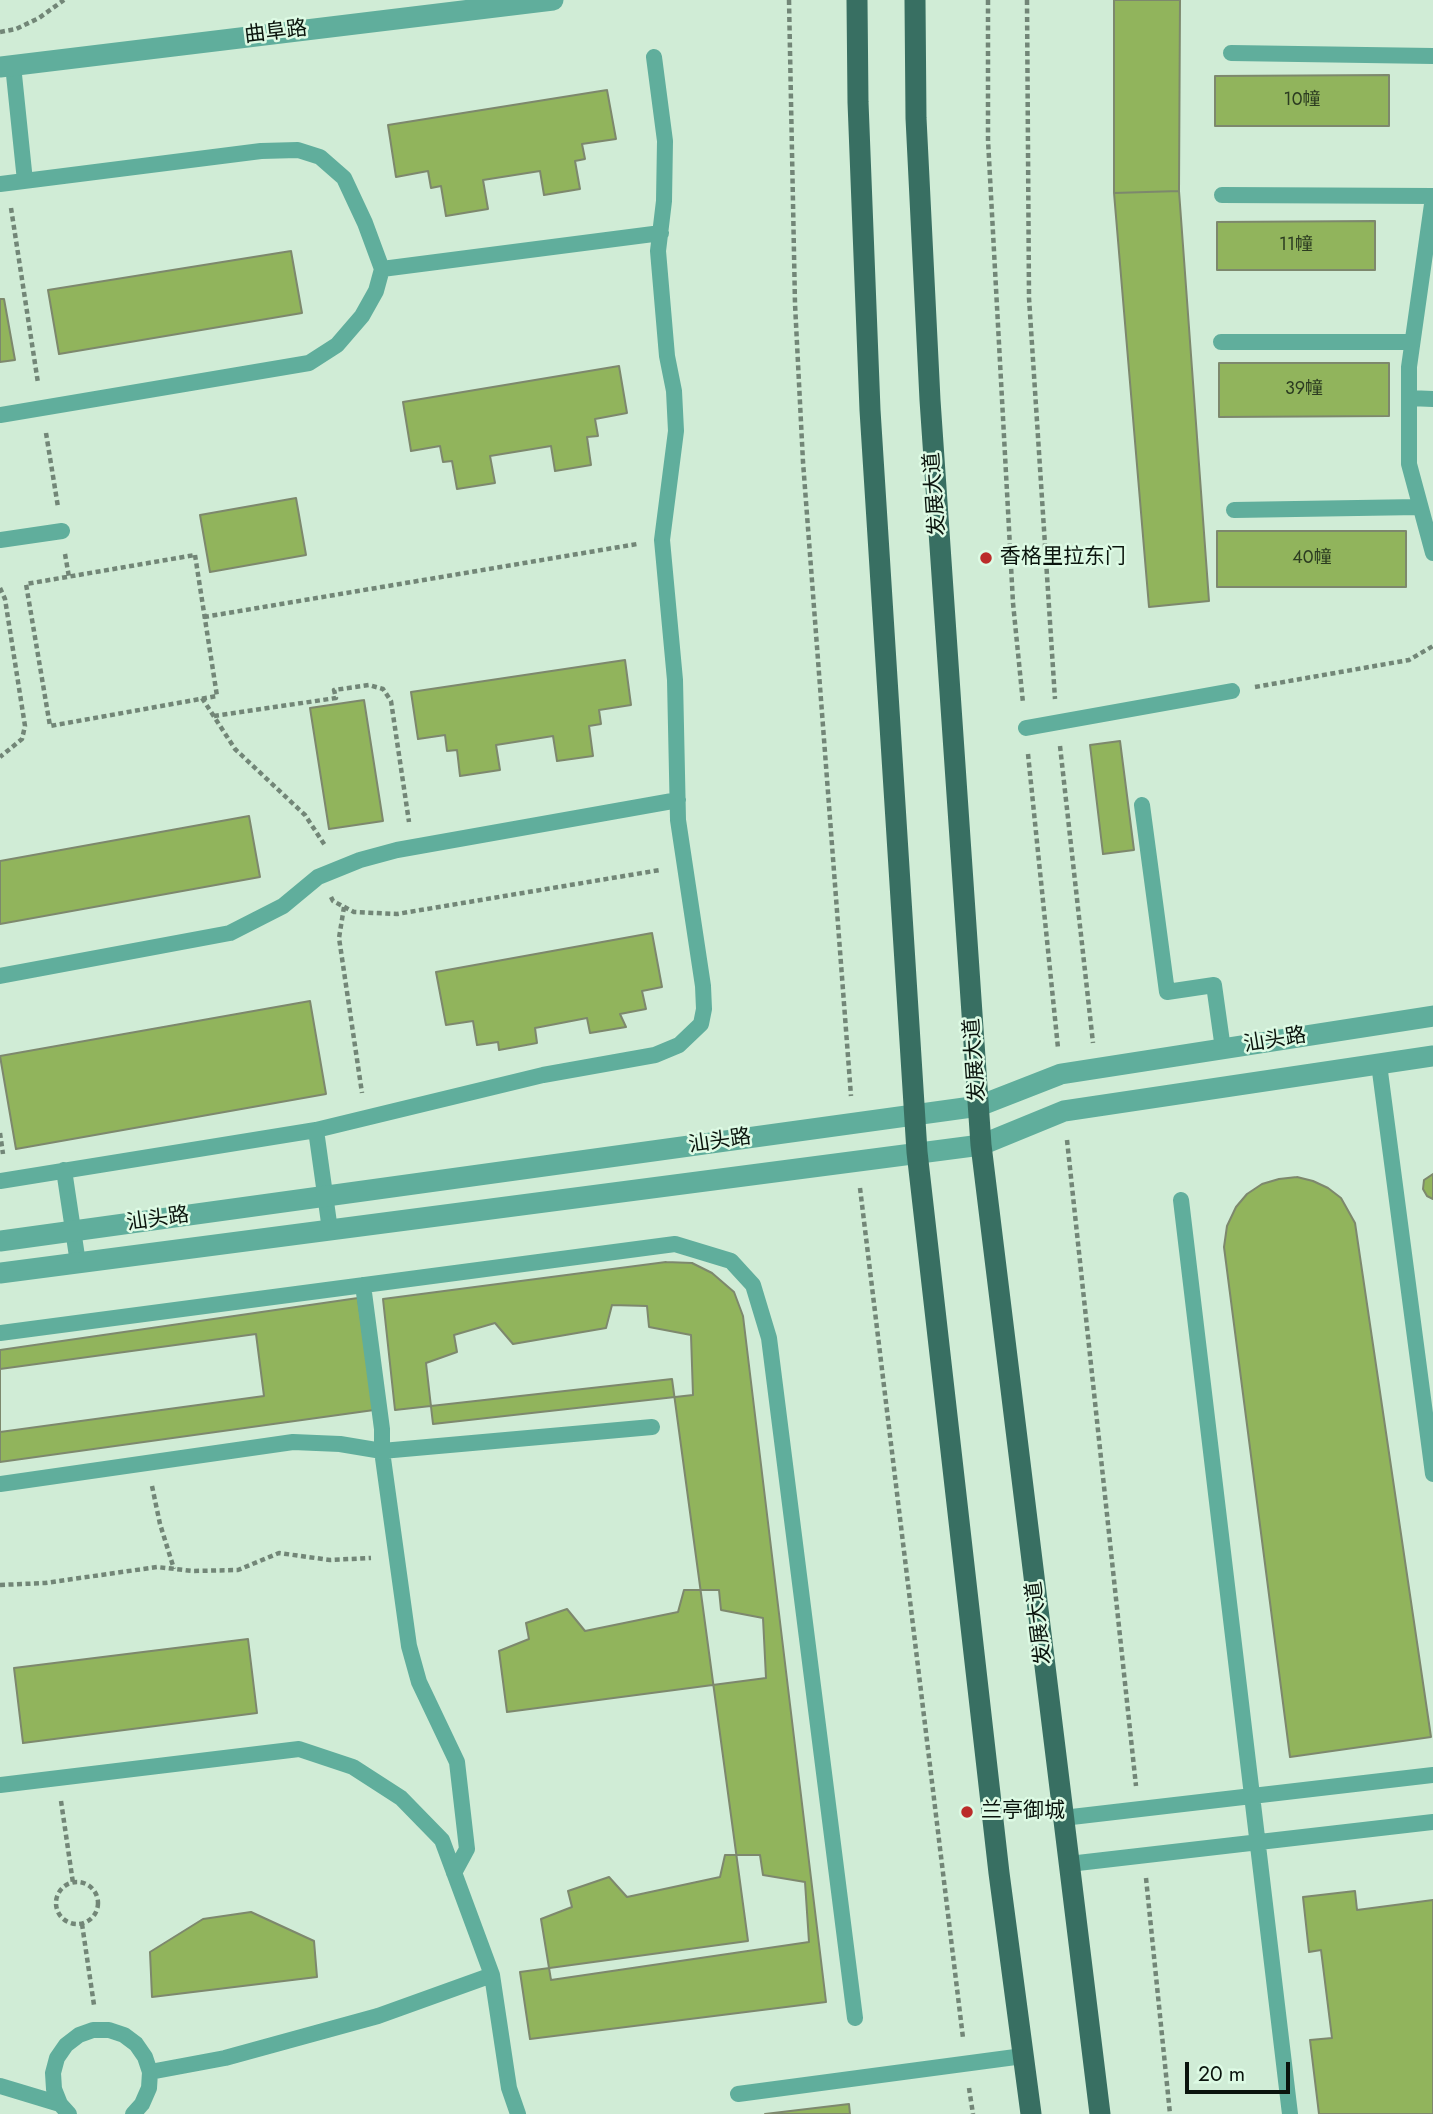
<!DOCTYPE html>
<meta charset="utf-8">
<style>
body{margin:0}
#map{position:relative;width:1433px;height:2114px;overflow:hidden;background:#d0ecd6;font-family:Jost,sans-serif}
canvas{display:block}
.scale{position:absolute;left:1185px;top:2062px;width:105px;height:32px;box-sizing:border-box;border:4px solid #0a140d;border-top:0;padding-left:9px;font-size:21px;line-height:24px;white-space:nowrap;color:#0a140d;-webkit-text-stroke:5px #ddfae4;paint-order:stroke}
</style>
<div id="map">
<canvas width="1433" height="2114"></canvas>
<div class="scale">20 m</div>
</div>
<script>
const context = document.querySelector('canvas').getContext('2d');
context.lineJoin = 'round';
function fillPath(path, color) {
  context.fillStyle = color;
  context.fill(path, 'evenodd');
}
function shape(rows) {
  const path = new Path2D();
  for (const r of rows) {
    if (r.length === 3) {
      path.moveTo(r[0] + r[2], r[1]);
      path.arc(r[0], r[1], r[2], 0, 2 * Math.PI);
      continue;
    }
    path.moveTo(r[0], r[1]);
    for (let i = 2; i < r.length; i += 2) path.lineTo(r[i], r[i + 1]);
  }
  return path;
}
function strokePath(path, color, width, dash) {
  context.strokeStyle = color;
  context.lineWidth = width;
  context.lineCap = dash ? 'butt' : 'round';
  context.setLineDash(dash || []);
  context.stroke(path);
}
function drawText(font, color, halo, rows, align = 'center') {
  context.font = font + ' Jost,"Noto Sans SC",sans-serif';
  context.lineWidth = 5;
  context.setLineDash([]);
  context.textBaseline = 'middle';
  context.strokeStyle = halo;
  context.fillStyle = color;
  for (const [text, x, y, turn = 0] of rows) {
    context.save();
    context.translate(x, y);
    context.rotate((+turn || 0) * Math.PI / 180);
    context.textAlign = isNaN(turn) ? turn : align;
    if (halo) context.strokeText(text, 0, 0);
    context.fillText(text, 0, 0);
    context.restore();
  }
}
const building = shape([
 [1114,0,1180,0,1179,191,1114,193,1114,0],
 [1389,75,1389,126,1215,126,1215,76,1389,75],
 [607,90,616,139,582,144,585,159,575,161,580,189,544,195,540,171,483,180,488,209,446,216,441,186,431,188,428,171,396,177,388,125,607,90],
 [1179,191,1209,601,1149,607,1114,193,1179,191],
 [1375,221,1375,270,1217,270,1217,222,1375,221],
 [291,251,302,313,59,354,48,290,291,251],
 [0,299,4,299,15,360,0,362,0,299],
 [1219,363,1389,363,1389,416,1219,417,1219,363],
 [619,366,627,413,595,419,598,436,587,437,591,465,555,471,551,446,490,456,495,483,457,489,452,461,443,462,440,446,411,451,403,402,619,366],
 [296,498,306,555,210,572,200,515,296,498],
 [1217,531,1406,531,1406,587,1217,587,1217,531],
 [625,660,631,705,599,710,601,724,589,726,593,756,557,761,553,736,496,745,500,770,460,776,457,750,447,751,445,735,418,739,411,692,625,660],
 [364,700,383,821,329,829,310,708,364,700],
 [1120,741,1134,850,1103,854,1090,745,1120,741],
 [249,816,260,877,0,924,0,861,249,816],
 [652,933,662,987,642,991,646,1009,620,1014,626,1027,590,1033,587,1018,535,1028,537,1043,499,1050,498,1042,477,1045,473,1021,446,1025,436,972,652,933],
 [310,1001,326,1094,16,1149,0,1056,310,1001],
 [1433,1174,1433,1199,1427,1196,1423,1189,1424,1180,1433,1174],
 [1297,1177,1313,1181,1328,1188,1341,1198,1355,1223,1431,1737,1290,1757,1224,1247,1227,1226,1236,1207,1247,1194,1262,1184,1279,1179,1297,1177],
 [666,1262,692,1263,712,1273,734,1292,743,1316,826,2002,530,2039,520,1972,748,1941,672,1379,395,1410,383,1299,666,1262],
 [358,1298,374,1410,0,1462,0,1350,358,1298],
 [612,1305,647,1306,649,1327,691,1335,693,1395,433,1424,426,1363,457,1352,454,1335,495,1323,513,1344,606,1328,612,1305],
 [256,1334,264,1396,0,1432,0,1369,256,1334],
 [684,1590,719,1590,721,1610,763,1618,766,1678,507,1712,499,1651,529,1639,526,1623,567,1609,585,1631,678,1612,684,1590],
 [248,1639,257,1713,23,1743,14,1668,248,1639],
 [725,1855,760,1855,763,1875,805,1882,809,1942,551,1980,541,1919,572,1907,568,1891,609,1877,627,1897,720,1877,725,1855],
 [1355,1891,1357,1910,1433,1900,1433,2114,1319,2114,1310,2040,1332,2038,1321,1950,1309,1952,1303,1897,1355,1891],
 [251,1912,314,1941,317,1977,152,1997,150,1952,203,1919,251,1912],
 [849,2104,850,2114,765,2114,849,2104]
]);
const path = shape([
 [789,0,795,304,803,462,851,1096],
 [988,0,988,140,1013,603,1023,703],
 [1027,0,1029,298,1055,699],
 [0,32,16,29,39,18,64,0],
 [11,208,38,383],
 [46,433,58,507],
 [65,554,69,577],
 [195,555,217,696,50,726,26,584,195,555],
 [0,588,5,599,25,726,22,739,0,757],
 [204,617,637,544],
 [1255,687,1409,660,1433,646],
 [202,698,235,749,305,815,326,847],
 [214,716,336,698,334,690,369,685,383,689,391,701,409,822],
 [1060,746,1093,1043],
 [1028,754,1058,1048],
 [331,897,333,901,354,912,397,914,660,870],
 [344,907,339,938,362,1093],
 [0,1133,3,1154],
 [1067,1140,1136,1786],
 [860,1188,963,2038],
 [152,1486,160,1524,174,1569],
 [0,1585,45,1583,157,1567,193,1571,238,1570,279,1553,330,1560,371,1558],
 [61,1801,73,1883],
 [1146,1878,1170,2114],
 [77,1903,21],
 [82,1924,94,2005],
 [969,2088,973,2114]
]);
const service = shape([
 [1231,53,1433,56],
 [13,65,25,181],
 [0,184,261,151,298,150,320,157,344,178,365,223,382,269,376,291,362,316,337,345,309,363,0,415],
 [1222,195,1433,196],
 [1433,197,1409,367,1409,464,1433,553],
 [382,269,661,233],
 [1221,342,1412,342],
 [1409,398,1433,399],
 [1234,510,1419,507],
 [0,540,62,531],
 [1026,728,1232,691],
 [1142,805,1167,992,1214,985,1223,1049],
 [0,976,230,933,283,906,318,877,360,860,397,850,678,800],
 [1379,1064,1433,1474],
 [316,1130,330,1230],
 [64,1170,78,1263],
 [0,1181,316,1130,543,1075,655,1055,679,1045,701,1024,704,1009,703,986,678,820,675,680,662,540,676,431,674,391,667,356,658,251,664,201,665,141,654,57],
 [1181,1200,1290,2114],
 [363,1285,382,1429,382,1451,409,1646,419,1682,457,1762,467,1849,454,1873],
 [0,1333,675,1244,731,1261,753,1285,769,1338,855,2018],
 [0,1484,293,1442,340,1444,382,1451,652,1427],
 [0,1785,299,1749,353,1767,401,1798,442,1840,492,1975,509,2088,518,2114],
 [1063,1818,1433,1775],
 [1069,1864,1433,1822],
 [150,2072,225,2058,378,2016,492,1975],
 [0,2086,60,2104],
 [738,2094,1023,2056],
 [69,2114,60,2104,54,2089,53,2073,57,2058,66,2045,79,2035,93,2030,109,2030,124,2035,136,2044,145,2057,150,2072,149,2088,142,2104,133,2114]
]);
const minor = shape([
 [0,67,553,0]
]);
const tertiary = shape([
 [0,1241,979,1106,1061,1074,1433,1016],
 [0,1273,981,1145,1064,1111,1433,1056]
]);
const primary = shape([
 [857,0,858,102,870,410,917,1152,999,1873,1031,2114],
 [915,0,916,118,930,400,981,1145,1100,2114]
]);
const markers = [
 [986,558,7,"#bb2c2a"],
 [967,1812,7,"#bb2c2a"]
];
const numberNames = [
 ["10幢",1302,101],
 ["11幢",1296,246],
 ["39幢",1304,390],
 ["40幢",1312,559]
];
const streetNames = [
 ["曲阜路",276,33,-7],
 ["发展大道",936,494,-94],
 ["汕头路",1275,1041,-9],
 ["发展大道",976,1060,-94],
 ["汕头路",720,1142,-8],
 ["汕头路",158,1220,-8],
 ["发展大道",1040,1623,-97]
];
const poiNames = [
 ["香格里拉东门",1000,558],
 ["兰亭御城",981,1812]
];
fillPath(building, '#91b45c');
strokePath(building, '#7d886d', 2);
strokePath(path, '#728677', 4.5, [5, 3.5]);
strokePath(service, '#60ae9c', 16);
strokePath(minor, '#60ae9c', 21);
strokePath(tertiary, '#60ae9c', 21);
strokePath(primary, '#386f62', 21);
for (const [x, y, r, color] of markers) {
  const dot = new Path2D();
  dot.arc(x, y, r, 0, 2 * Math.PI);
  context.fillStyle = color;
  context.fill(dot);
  strokePath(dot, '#ddfae4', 2.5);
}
drawText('18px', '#2c3c21', null, numberNames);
drawText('21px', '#0a140d', '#ddfae4', streetNames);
drawText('21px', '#0a140d', '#ddfae4', poiNames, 'left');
</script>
